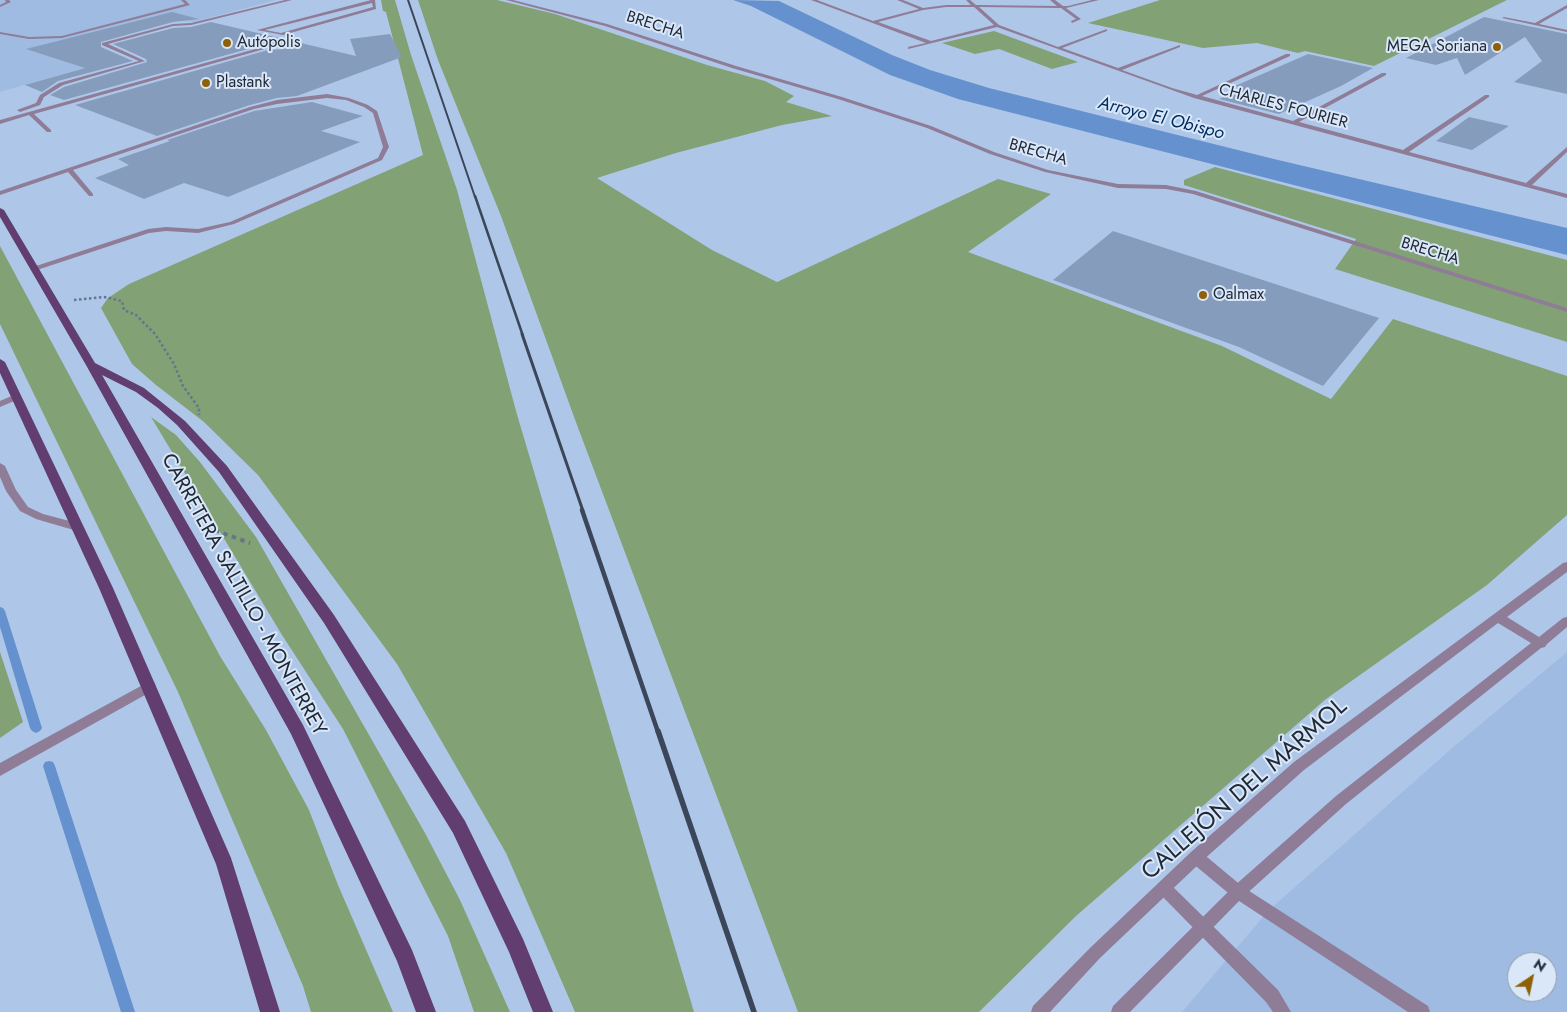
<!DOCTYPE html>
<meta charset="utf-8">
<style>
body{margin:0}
#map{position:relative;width:1567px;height:1012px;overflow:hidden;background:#aec7e9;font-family:Jost,sans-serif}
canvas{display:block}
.north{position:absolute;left:1507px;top:952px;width:50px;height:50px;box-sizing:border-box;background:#dae7f8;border:1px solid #909baa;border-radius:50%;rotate:34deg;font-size:14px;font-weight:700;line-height:20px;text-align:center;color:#202936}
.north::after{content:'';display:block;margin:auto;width:18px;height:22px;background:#8e6108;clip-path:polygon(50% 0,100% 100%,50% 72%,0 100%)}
</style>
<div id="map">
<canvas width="1567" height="1012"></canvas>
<div class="north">N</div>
</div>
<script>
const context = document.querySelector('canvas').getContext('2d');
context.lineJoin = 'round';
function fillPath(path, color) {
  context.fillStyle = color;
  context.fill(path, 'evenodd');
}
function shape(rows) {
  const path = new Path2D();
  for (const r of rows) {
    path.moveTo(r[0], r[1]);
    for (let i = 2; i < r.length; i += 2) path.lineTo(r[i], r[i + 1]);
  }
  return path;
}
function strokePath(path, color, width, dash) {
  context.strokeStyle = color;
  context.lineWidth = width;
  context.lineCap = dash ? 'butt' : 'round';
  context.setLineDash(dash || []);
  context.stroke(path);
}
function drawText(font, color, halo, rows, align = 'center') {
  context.font = font + ' Jost,sans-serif';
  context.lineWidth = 4;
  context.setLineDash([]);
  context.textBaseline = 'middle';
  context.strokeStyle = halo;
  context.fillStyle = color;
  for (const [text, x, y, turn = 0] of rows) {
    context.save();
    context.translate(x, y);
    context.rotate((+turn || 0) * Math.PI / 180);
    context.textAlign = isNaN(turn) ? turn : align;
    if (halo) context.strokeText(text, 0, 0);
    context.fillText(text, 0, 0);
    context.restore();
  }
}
const built = shape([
 [0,0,276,0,193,22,176,20,86,43,121,57,0,92],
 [1567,652,1567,1012,1182,1012,1268,911,1451,749],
 [1517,962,1547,962,1547,992,1517,992]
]);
const green = shape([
 [381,0,395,0,411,55,457,190,516,411,694,1012,575,1012,506,853,397,664,258,475,204,422,156,385,132,364,101,308,108,298,129,284,423,155,386,12,383,11],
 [418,0,497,0,555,14,707,65,765,81,794,96,786,102,832,116,782,125,676,153,597,178,712,250,777,282,998,179,1051,194,968,252,1222,346,1331,399,1393,319,1567,376,1567,515,1487,585,1326,699,1076,916,979,1012,798,1012,577,425,501,216,438,60],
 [1160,0,1507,0,1374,66,1305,51,1298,53,1257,43,1203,48,1088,23],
 [994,31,1078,62,1052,69,999,49,975,54,942,43],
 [1215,167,1567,260,1567,342,1335,269,1356,239,1184,185,1184,180],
 [0,246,220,656,266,730,309,810,338,885,393,1012,311,1012,303,986,178,692,0,324],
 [151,417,176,435,200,462,256,537,425,833,460,900,510,1012,474,1012,448,936,343,729,282,635],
 [0,652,23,722,0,738]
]);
const water = shape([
 [733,0,779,1,892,55,930,70,989,88,1274,159,1567,228,1567,255,958,99,890,75,751,6]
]);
const stream = shape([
 [0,607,3,608,5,611,42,728,40,731,36,733,32,731,30,728,0,627,0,607],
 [49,761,53,762,55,766,135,1012,121,1012,43,766,45,762,49,761]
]);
const building = shape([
 [172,12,199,19,173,22,101,42,101,47,133,61,58,81,42,92,25,85,85,68,26,49],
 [1484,17,1567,34,1567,94,1514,82,1542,61,1525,37,1465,75,1457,58,1436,65,1406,58],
 [211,22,356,56,350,39,390,34,402,57,297,96,277,98,250,105,157,136,75,105,268,50,284,49,285,46,266,44,64,100,50,95,64,87,147,62,146,59,113,44,173,28,191,27],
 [1308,54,1373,68,1341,86,1279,114,1219,99,1243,88,1235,86],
 [312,102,363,116,321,131,360,142,228,197,184,183,144,199,95,178,129,165,118,159,170,141,167,140,254,111],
 [1469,117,1509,126,1472,150,1436,141],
 [1113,231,1379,318,1323,386,1239,347,1053,280]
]);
const pathFar1 = shape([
 [74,300,104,297,122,301,124,310,136,315,155,334,174,364,183,386,199,408,199,415]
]);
const path = shape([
 [206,531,214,530,250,543]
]);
const service = shape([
 [5,0,9,0,11,2,0,7,0,5,6,2,5,0],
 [181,0,185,0,190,5,62,38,29,39,0,34,0,32,29,37,62,36,185,4,181,0],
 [285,0,292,0,191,25,173,26,108,44,145,61,63,85,44,97,40,105,20,112,17,110,36,103,40,95,59,83,139,61,102,45,102,43,173,24,191,23,285,0],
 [371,0,375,0,376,9,283,35,257,30,371,0],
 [372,3,373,7,281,33,265,30,372,3],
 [1567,5,1567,8,1539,24,1567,30,1567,32,1502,18,1504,17,1535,23,1567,5],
 [266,46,284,47,268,48,34,114,51,130,51,132,47,132,29,115,0,124,0,120,266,46],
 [327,94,349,98,368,105,377,111,389,147,382,160,234,224,198,233,166,231,149,233,37,270,30,268,148,229,166,227,198,229,230,222,378,158,383,147,373,113,364,107,346,100,327,98,277,104,254,109,73,170,93,194,93,196,89,196,68,172,0,195,0,191,250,107,277,100,327,94],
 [16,394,20,397,19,399,0,407,0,401,16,394],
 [0,463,5,466,16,490,28,507,43,514,81,524,82,527,81,530,77,531,36,519,20,511,6,491,0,477,0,463],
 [150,681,154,682,156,686,154,690,0,776,0,763,150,681],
 [1196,850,1201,852,1243,887,1428,1006,1430,1012,1408,1012,1233,897,1191,862,1189,857,1191,852,1196,850],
 [1164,881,1169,883,1278,990,1291,1012,1273,1012,1266,1002,1159,893,1157,888,1159,883,1164,881]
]);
const minor = shape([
 [506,0,513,0,607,24,736,66,842,97,931,126,994,152,1048,170,1118,184,1166,185,1196,191,1567,308,1567,312,1193,194,1166,189,1118,188,1045,172,990,154,927,128,838,99,732,68,605,26,506,0],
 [811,0,817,0,873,21,919,9,897,0,903,0,923,8,946,5,971,5,966,0,970,0,976,5,1057,6,1050,0,1055,0,1063,6,1068,6,1092,0,1099,0,1066,8,1081,19,1072,23,1071,21,1076,19,1061,8,979,7,999,25,1058,47,1107,29,1107,31,1062,48,1118,68,1180,45,1180,47,1122,70,1172,88,1197,95,1286,54,1290,54,1290,56,1202,96,1293,121,1382,73,1386,73,1386,75,1299,122,1403,150,1485,95,1489,95,1489,97,1409,152,1526,183,1567,147,1567,152,1532,185,1567,194,1567,198,1194,98,997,27,908,49,908,47,926,43,811,0],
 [946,7,974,7,994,25,931,41,878,22,923,10,946,7]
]);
const tertiary = shape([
 [1567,562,1567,572,1507,617,1539,637,1563,618,1567,617,1567,627,1547,644,1545,647,1541,648,1346,804,1243,897,1130,1012,1111,1012,1113,1006,1233,887,1336,796,1531,643,1498,623,1304,770,1201,862,1100,958,1050,1012,1031,1012,1033,1006,1090,948,1191,852,1294,762,1563,563,1567,562]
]);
const primary = shape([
 [0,208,4,210,95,363,144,388,185,421,227,466,334,615,465,821,523,939,553,1012,533,1012,509,952,453,833,324,623,219,472,177,425,158,408,136,392,102,375,303,725,412,950,436,1012,416,1012,397,961,291,734,86,365,0,217,0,208],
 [0,359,5,362,113,588,231,858,280,1012,260,1012,216,864,99,588,0,373,0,359]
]);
const railFar4 = shape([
 [408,0,475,197]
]);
const railFar3 = shape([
 [475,196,523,336]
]);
const railFar2 = shape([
 [522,334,583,511]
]);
const railFar1 = shape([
 [582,510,658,732]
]);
const rail = shape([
 [658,731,754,1012]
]);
const markers = [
 [227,43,5,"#8e6108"],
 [1497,47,5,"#8e6108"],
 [206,83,5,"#8e6108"],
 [1203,295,5,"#8e6108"]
];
const farStreetnames = [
 ["BRECHA",655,26,18],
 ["CHARLES FOURIER",1283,107,15],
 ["BRECHA",1038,153,16],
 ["BRECHA",1430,252,17]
];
const farPoinames = [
 ["Autópolis",237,43],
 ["MEGA Soriana",1487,47,"right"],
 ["Plastank",216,83],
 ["Oalmax",1213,295]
];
const farWaternames = [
 ["Arroyo El Obispo",1161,119,14]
];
const streetNames = [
 ["CARRETERA SALTILLO - MONTERREY",243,595,61]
];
const nearStreetnames = [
 ["CALLEJÓN DEL MÁRMOL",1245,790,-41]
];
fillPath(built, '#9fbbe1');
fillPath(green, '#82a174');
fillPath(water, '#6592ce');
fillPath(stream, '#6592ce');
fillPath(building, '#859cbd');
strokePath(pathFar1, '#65758d', 2.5, [2.5, 2.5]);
strokePath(path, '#65758d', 4, [4.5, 4.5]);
fillPath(service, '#8f7c97');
fillPath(minor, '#8f7c97');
fillPath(tertiary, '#8f7c97');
fillPath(primary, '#613e6f');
strokePath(railFar4, '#3b4758', 2);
strokePath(railFar3, '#3b4758', 2.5);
strokePath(railFar2, '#3b4758', 3);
strokePath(railFar1, '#3b4758', 4.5);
strokePath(rail, '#3b4758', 5.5);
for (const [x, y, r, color] of markers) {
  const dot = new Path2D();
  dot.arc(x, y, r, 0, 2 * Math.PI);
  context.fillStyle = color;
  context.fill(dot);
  strokePath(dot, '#dae7f8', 2);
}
drawText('16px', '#202936', '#dae7f8', farStreetnames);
drawText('16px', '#202936', '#dae7f8', farPoinames, 'left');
drawText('italic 18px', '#002e64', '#dae7f8', farWaternames);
drawText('20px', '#202936', '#dae7f8', streetNames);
drawText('24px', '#202936', '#dae7f8', nearStreetnames);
</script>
